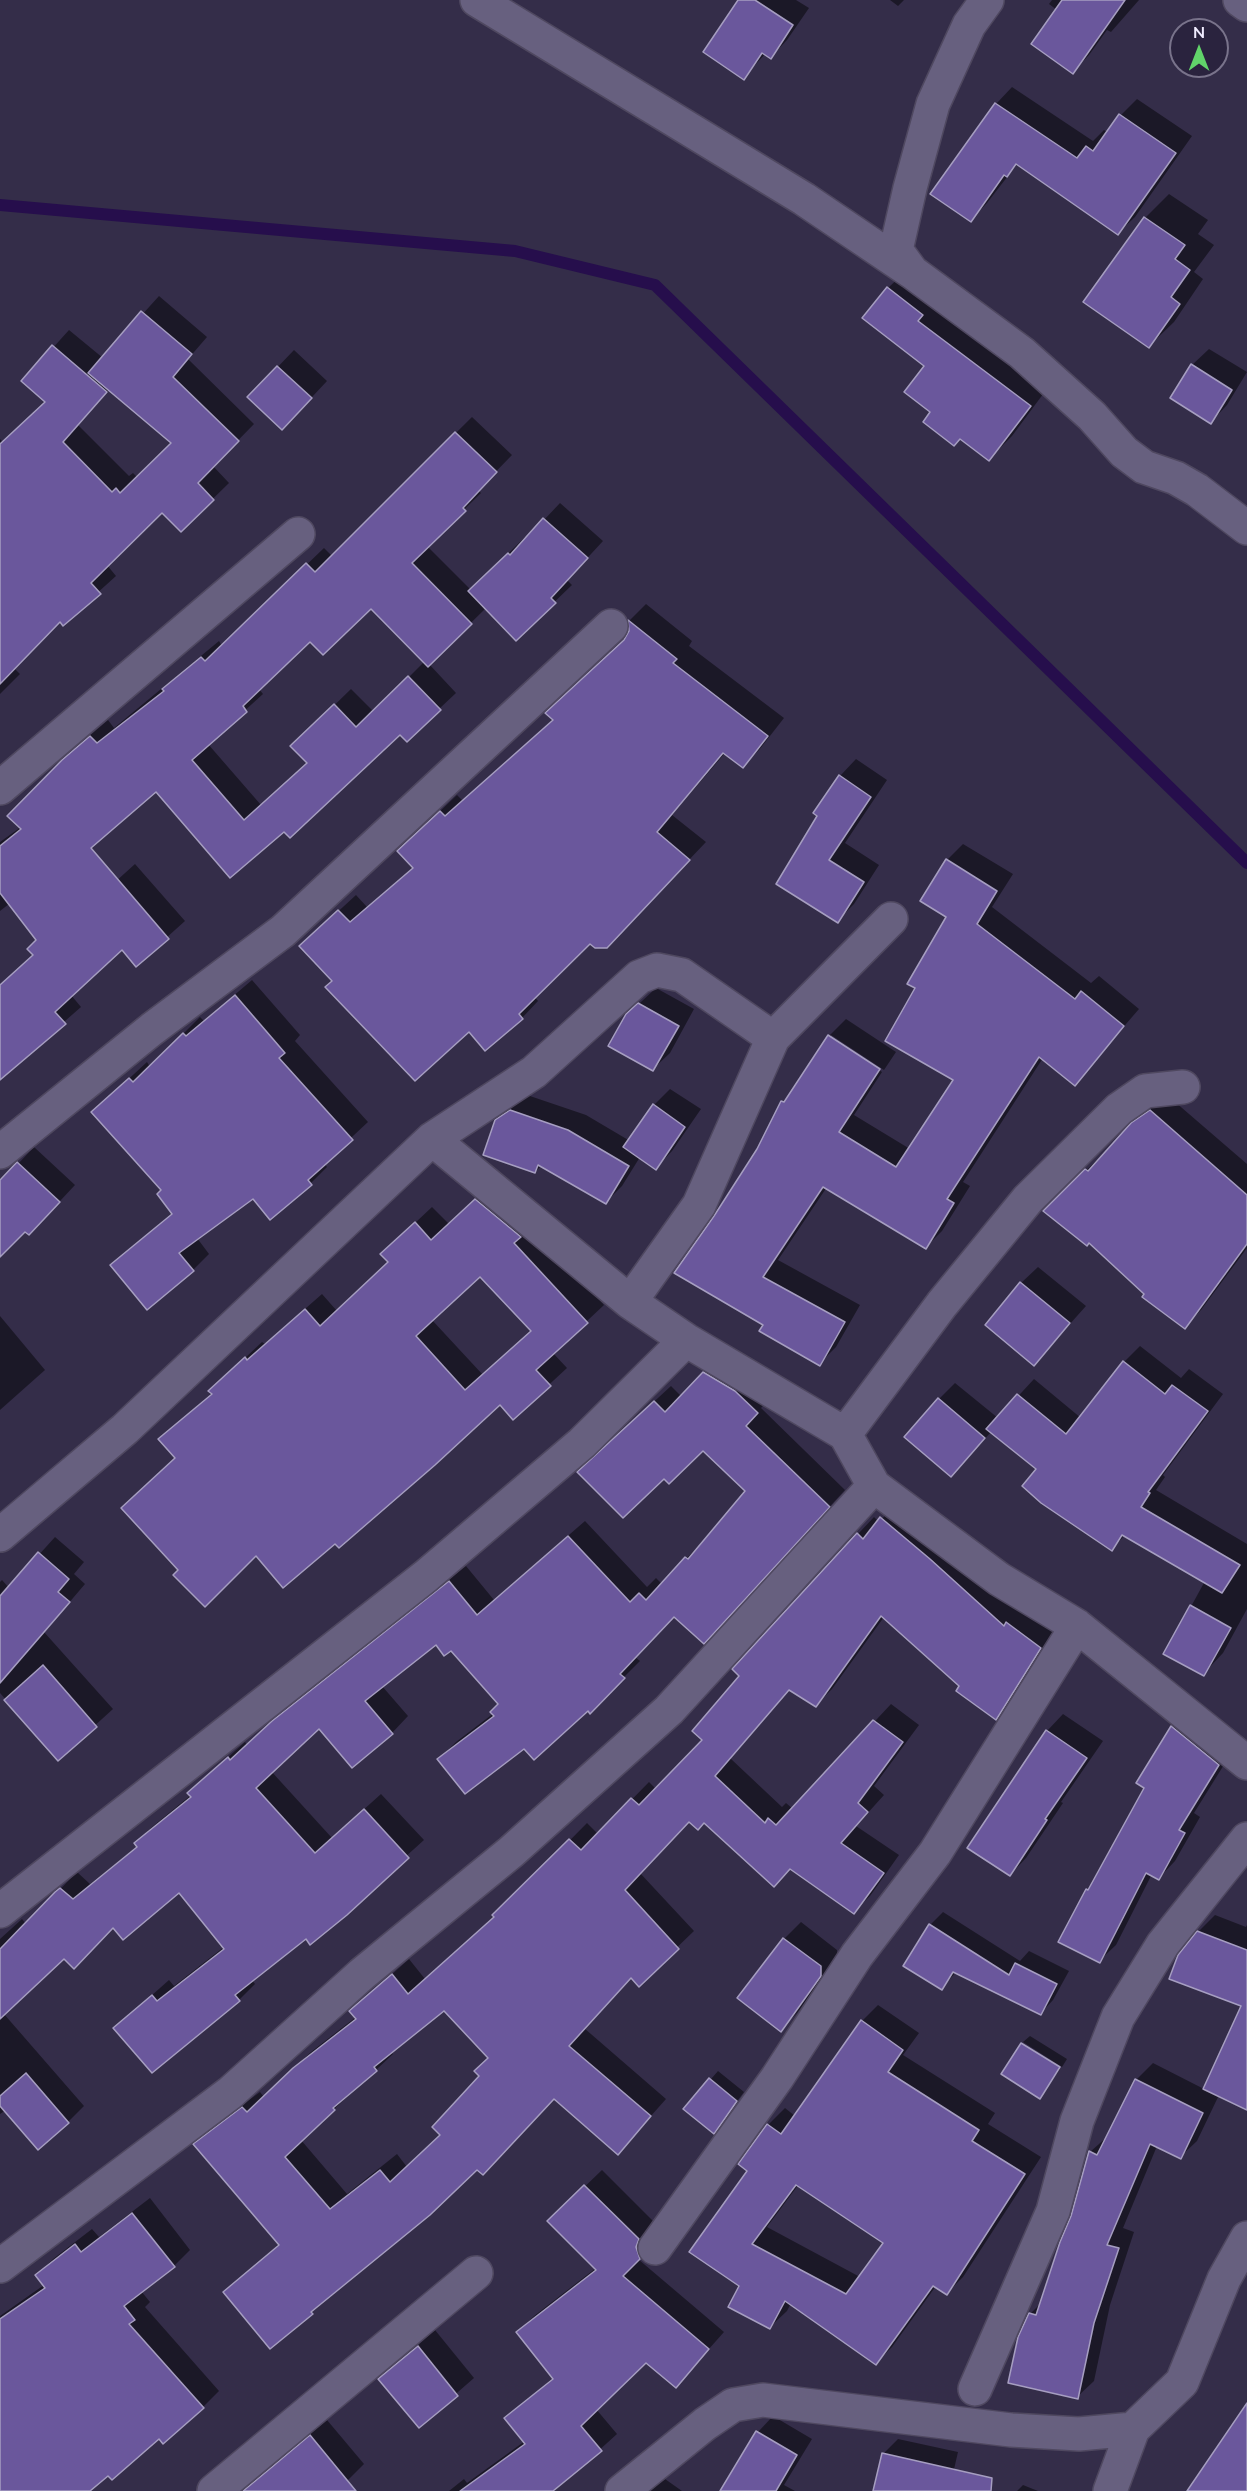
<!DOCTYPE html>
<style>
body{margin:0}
#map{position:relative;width:1247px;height:2491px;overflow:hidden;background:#342d49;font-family:Mulish,sans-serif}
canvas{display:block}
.north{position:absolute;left:1169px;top:18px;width:60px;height:60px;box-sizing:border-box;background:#2a233e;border:2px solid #79738b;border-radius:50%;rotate:0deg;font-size:16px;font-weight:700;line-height:24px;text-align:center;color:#f0ecff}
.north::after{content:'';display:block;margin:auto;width:21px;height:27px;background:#61d46a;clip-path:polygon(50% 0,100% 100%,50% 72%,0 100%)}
</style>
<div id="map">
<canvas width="1247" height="2491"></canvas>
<div class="north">N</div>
</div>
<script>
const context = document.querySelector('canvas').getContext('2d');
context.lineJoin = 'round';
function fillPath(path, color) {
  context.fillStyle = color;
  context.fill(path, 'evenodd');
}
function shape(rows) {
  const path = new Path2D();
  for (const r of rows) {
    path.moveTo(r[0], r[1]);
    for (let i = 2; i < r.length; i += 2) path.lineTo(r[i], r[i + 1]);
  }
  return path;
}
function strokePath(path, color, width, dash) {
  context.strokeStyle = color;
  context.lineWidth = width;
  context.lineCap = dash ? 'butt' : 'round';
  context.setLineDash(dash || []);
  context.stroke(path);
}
const shadow = shape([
 [740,0,796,0,809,8,787,40,771,57,766,53,743,78],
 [890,0,904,0,898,6],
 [1052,0,1139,0,1111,32,1107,30,1089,55,1073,72,1057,10,1049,4],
 [1012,87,1093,141,1104,130,1108,133,1121,115,1137,99,1192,136,1135,217,1118,233,1018,163,987,203,971,220,996,104],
 [1169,194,1208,220,1198,234,1214,245,1194,272,1203,279,1174,322,1149,346,1145,218],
 [911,266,1052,382,1012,436,989,459,932,412,926,366,888,288],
 [159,296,207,337,188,359,254,424,213,466,229,483,181,530,162,511,107,565,116,576,64,623,61,620,14,668,20,674,0,694,0,439,3,442,46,401,23,381,69,330,103,358],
 [110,389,173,443,138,478,133,473,129,476,78,425],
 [1209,349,1247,372,1227,405,1211,422,1192,365],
 [294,350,327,381,298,412,249,397],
 [472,417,512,455,478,490,481,493,427,546,471,590,525,537,526,539,560,503,603,541,567,580,572,585,516,639,486,608,429,664,456,693,439,709,400,732,230,876,156,789,0,911,0,842,21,827,9,816,81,743,108,720,114,728,219,641,222,646,324,548,332,556],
 [371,607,425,661,374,712,351,689,309,730,308,762,261,805,208,744,263,694,259,689,310,640],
 [646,604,692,641,689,646,784,718,759,750,743,766,725,753,672,815,706,842,623,929,590,941,534,996,538,1001,522,1018,469,1029,334,980,318,930,356,895,367,907,414,867,416,834,457,795,463,801,554,719,627,638,631,631,630,620],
 [856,759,887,780,845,843,879,865,854,904,837,921,819,816,840,776],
 [963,844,1013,874,992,907,1091,983,1099,976,1139,1009,1075,1083,1043,1058,963,1182,970,1186,942,1231,926,1247,827,1187,778,1260,860,1305,836,1347,819,1364,765,1324,716,1217,758,1150,782,1102,792,1093,829,1036,846,1019,896,1052,884,1070,831,1035,831,1038,882,1072,854,1115,910,1149,955,1079,917,988,948,916,947,860],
 [135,864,185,921,136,965,122,948,71,995,81,1007,0,1078,0,986],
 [252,980,300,1035,295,1041,368,1122,324,1163,327,1167,311,1183,271,1218,253,1197,197,1238,209,1254,193,1270,112,1265,173,1212,163,1190,93,1112,147,1062,150,1067,200,1017,204,1021],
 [656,988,694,1009,670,1053,653,1069,627,1015],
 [670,1089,701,1109,672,1151,656,1168,640,1157,622,1186,606,1202,542,1165,535,1172,497,1121,514,1103,527,1095,586,1115,630,1141,654,1105],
 [1167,1095,1247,1164,1247,1248,1201,1310,1184,1327,1089,1241,1045,1210,1103,1154,1104,1155,1149,1107],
 [34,1147,75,1185,45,1217,25,1230,0,1255,0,1183],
 [492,1183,604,1305,553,1353,567,1368,513,1418,500,1403,335,1542,256,1554,181,1570,177,1458,160,1439,212,1393,227,1375,262,1342,265,1344,322,1294,337,1311,389,1262,399,1238,432,1207,449,1224],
 [480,1275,532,1330,483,1375,432,1320],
 [1038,1267,1086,1306,1034,1364,1021,1283],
 [0,1316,45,1370,0,1410],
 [1140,1346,1181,1378,1189,1369,1223,1394,1163,1475,1165,1477,1156,1490,1247,1544,1247,1609,1223,1653,1207,1670,1165,1654,1205,1581,1125,1535,1112,1549,1038,1469,992,1431,951,1475,939,1399,955,1383,998,1418,1034,1379,1081,1418,1124,1362],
 [721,1357,773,1395,761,1408,845,1490,720,1626,675,1615,635,1657,640,1661,590,1711,588,1709,524,1747,439,1759,456,1742,494,1713,500,1704,451,1649,436,1643,382,1686,408,1716,392,1733,319,1727,271,1771,332,1838,381,1794,424,1840,310,1943,306,1937,252,1980,255,1984,239,2000,115,2028,169,1980,174,1986,224,1947,180,1891,114,1926,64,1957,4,2014,84,2106,68,2122,6,2110,0,2114,0,1939,22,1919,26,1924,77,1872,90,1884,138,1846,136,1843,152,1827,191,1795,206,1777,245,1742,247,1745,290,1705,466,1566,494,1600,585,1521,647,1587,656,1578,662,1584,703,1541,704,1543,747,1491,703,1449,664,1477,595,1456,671,1386,682,1397],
 [898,1502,1057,1631,1012,1702,996,1718,884,1617,832,1689,816,1705,790,1689,730,1758,782,1807,786,1803,793,1809,891,1704,919,1725,874,1786,884,1795,856,1826,899,1855,870,1896,853,1912,790,1868,704,1821,690,1821,640,1873,694,1931,639,1984,631,1977,584,2028,666,2099,618,2153,555,2098,271,2347,225,2292,280,2243,195,2144,211,2128,260,2092,264,2097,311,2052,356,2017,351,2011,409,1959,425,1979,495,1916,587,1823,598,1834,649,1782,656,1789,704,1739,858,1534,874,1517,879,1522],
 [444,2009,490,2058,482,2076,442,2134,407,2167,397,2154,347,2194,301,2140,376,2070,393,2054,391,2052],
 [55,1537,84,1562,74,1574,85,1584,44,1632,113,1709,58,1759,0,1693,0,1582,2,1580,9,1588],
 [1189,1711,1235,1747,1194,1813,1200,1817,1175,1861,1159,1878,1152,1874,1116,1945,1099,1961,1087,1890,1093,1883,1146,1787,1138,1782,1173,1727],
 [1063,1714,1103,1741,1061,1802,1063,1803,1026,1858,1010,1875,1047,1731],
 [943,1912,1020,1961,1029,1951,1069,1971,1053,2000,1041,2013,956,1972,942,1988,930,1925],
 [1215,1915,1246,1927,1247,1925,1247,2006,1198,1932],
 [801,1922,837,1950,837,1958,797,2013,780,2030,739,1998,784,1939],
 [878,2005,919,2033,903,2055,995,2113,988,2124,1041,2157,963,2277,947,2293,936,2286,892,2347,876,2363,791,2303,787,2311,770,2327,741,2286,749,2171,768,2125,785,2108,795,2116,862,2021],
 [799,2184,885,2243,860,2277,767,2227],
 [1247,2034,1247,2108,1219,2095,1197,2141,1180,2157,1157,2146,1123,2228,1134,2232,1110,2305,1094,2381,1077,2397,1030,2314,1041,2303,1073,2216,1090,2152,1108,2136,1136,2080,1153,2063,1204,2089],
 [1030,2036,1067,2059,1062,2067,1023,2042],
 [1022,2045,1060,2069,1039,2097],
 [718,2071,744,2092,714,2132,685,2109],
 [602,2170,654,2222,656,2241,638,2259,724,2332,676,2386,646,2361,596,2409,617,2434,554,2491,449,2491,464,2479,467,2483,525,2441,506,2418,554,2377,518,2332,534,2316,596,2268,549,2221],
 [150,2198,190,2250,174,2266,141,2291,150,2302,145,2307,219,2391,203,2407,108,2474,88,2491,0,2491,0,2316,44,2285,37,2275,53,2259,92,2229,99,2237],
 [435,2330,474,2378,419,2426,380,2379],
 [773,2416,812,2439,784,2485,795,2491,722,2491,758,2432],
 [327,2420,364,2464,347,2481,334,2491,240,2491],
 [898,2439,958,2452,949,2491,875,2491,883,2454],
 [665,2479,682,2491,648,2491],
 [1023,2485,1038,2491,1017,2491]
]);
const stream = shape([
 [0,205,515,251,655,285,1247,863]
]);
const building = shape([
 [738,0,755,0,793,25,771,59,762,53,744,80,703,52,738,0],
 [1062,0,1125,0,1073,74,1031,44,1062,0],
 [995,103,1077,158,1086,146,1093,151,1119,114,1176,153,1118,235,1016,164,1007,177,1004,175,971,222,930,194,995,103],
 [1144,217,1185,245,1175,259,1190,270,1171,297,1180,304,1149,348,1083,302,1144,217],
 [887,287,923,315,918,321,1031,406,989,461,960,439,954,446,923,422,930,412,904,392,924,366,862,318,887,287],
 [141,311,192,354,173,377,239,441,198,483,214,500,181,532,162,513,91,583,101,594,63,626,60,622,0,684,0,444,45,402,21,381,52,345,107,392,63,442,112,492,116,488,120,493,171,443,88,373,141,311],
 [1191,364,1232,390,1211,424,1170,398,1191,364],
 [277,366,312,398,282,430,247,397,277,366],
 [455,432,497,472,463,508,466,511,412,563,472,624,428,667,371,609,323,655,310,642,243,706,247,712,192,760,244,820,307,763,290,746,334,704,356,727,408,676,441,710,407,742,400,735,290,838,284,832,230,878,156,792,91,848,169,939,136,967,122,950,55,1012,66,1024,0,1080,0,985,33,955,27,949,36,940,0,893,0,846,21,829,7,816,62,760,90,736,97,743,164,691,162,689,201,657,205,661,306,563,315,572,455,432],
 [543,518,588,558,551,598,556,603,516,641,468,591,508,553,510,555,543,518],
 [628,620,677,659,673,663,768,736,743,768,723,753,657,832,690,860,607,948,595,948,590,944,519,1014,523,1019,485,1051,469,1032,415,1081,325,987,332,981,299,946,338,910,350,922,413,868,397,851,440,811,445,816,553,720,545,713,624,640,629,631,628,620],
 [839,775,871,797,829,860,864,882,838,923,776,884,817,816,813,813,839,775],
 [946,859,997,891,977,924,1075,999,1081,991,1124,1026,1075,1086,1039,1057,947,1199,954,1203,926,1249,823,1187,763,1277,845,1322,820,1366,759,1331,763,1325,674,1273,714,1216,757,1149,781,1101,784,1102,828,1035,880,1069,839,1132,896,1167,953,1080,885,1041,915,988,907,984,946,917,920,901,946,859],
 [235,995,285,1053,279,1058,353,1140,308,1180,312,1185,270,1220,253,1199,179,1253,194,1271,147,1310,110,1265,172,1214,157,1194,161,1190,91,1112,129,1078,133,1082,183,1033,186,1036,235,995],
 [638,1003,679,1026,653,1071,608,1046,626,1014,638,1003],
 [653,1104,685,1127,656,1170,623,1147,653,1104],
 [510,1110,568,1130,629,1166,606,1204,538,1165,535,1173,483,1155,495,1120,510,1110],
 [1150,1110,1247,1195,1247,1244,1185,1329,1142,1297,1144,1294,1089,1243,1087,1246,1043,1211,1085,1169,1088,1171,1131,1123,1150,1110],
 [17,1162,60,1202,29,1235,25,1232,0,1257,0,1180,17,1162],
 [475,1199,521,1237,514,1243,588,1323,536,1370,551,1386,513,1420,500,1405,435,1465,339,1548,335,1544,283,1588,256,1556,205,1607,173,1575,178,1570,121,1508,175,1458,158,1439,212,1394,208,1391,245,1357,247,1360,305,1309,320,1326,388,1262,380,1254,415,1222,431,1240,475,1199],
 [480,1277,531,1331,465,1390,416,1336,480,1277],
 [1020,1282,1070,1323,1034,1366,985,1325,1020,1282],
 [1123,1361,1165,1394,1172,1385,1208,1411,1148,1492,1150,1493,1141,1507,1240,1565,1222,1593,1122,1535,1112,1551,1041,1503,1022,1486,1036,1469,986,1429,1017,1394,1066,1434,1123,1361],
 [703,1372,735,1391,758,1413,746,1426,830,1507,704,1644,674,1617,620,1674,625,1678,590,1714,588,1711,534,1760,524,1749,465,1794,437,1759,494,1716,490,1712,498,1704,451,1651,444,1656,436,1645,365,1701,393,1734,352,1768,319,1729,256,1788,315,1853,364,1809,409,1858,347,1915,310,1945,306,1939,235,1995,240,2001,152,2073,113,2028,152,1995,157,2001,224,1949,179,1893,123,1940,113,1928,74,1969,64,1959,0,2019,0,1949,55,1892,60,1888,73,1899,137,1847,134,1843,191,1797,187,1793,228,1757,230,1760,272,1721,449,1581,477,1615,568,1536,630,1602,639,1593,646,1600,685,1557,688,1559,745,1491,703,1451,669,1484,664,1479,623,1518,577,1472,654,1401,665,1412,703,1372],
 [938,1398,985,1438,951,1477,904,1437,938,1398],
 [880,1517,930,1559,1004,1626,1006,1622,1041,1648,996,1720,956,1691,959,1686,881,1616,816,1707,789,1690,715,1776,765,1823,768,1818,776,1825,873,1720,903,1742,858,1803,868,1812,841,1843,884,1873,854,1914,790,1869,774,1887,704,1823,698,1830,689,1822,625,1890,679,1949,639,1987,631,1978,569,2046,651,2116,618,2155,554,2099,483,2175,477,2170,430,2215,311,2312,313,2314,270,2349,223,2292,279,2245,193,2144,242,2107,247,2112,293,2068,356,2019,349,2011,392,1974,408,1994,494,1917,492,1915,569,1839,581,1850,631,1798,639,1805,702,1740,692,1731,739,1676,732,1669,857,1533,863,1539,880,1517],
 [444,2011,488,2058,474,2071,479,2076,432,2127,440,2135,390,2182,380,2170,330,2209,285,2157,335,2110,333,2108,377,2071,374,2067,444,2011],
 [38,1552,69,1579,58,1592,70,1602,0,1683,0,1596,38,1552],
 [1190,1605,1231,1628,1204,1676,1163,1654,1190,1605],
 [43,1665,97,1727,58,1761,4,1700,43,1665],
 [1171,1726,1219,1765,1179,1830,1185,1833,1159,1880,1146,1873,1100,1963,1058,1942,1086,1889,1088,1890,1144,1788,1136,1783,1171,1726],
 [1046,1730,1087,1758,1045,1819,1047,1820,1010,1876,967,1848,1046,1730],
 [929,1924,1009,1975,1015,1963,1057,1984,1041,2015,953,1972,942,1990,903,1966,929,1924],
 [1197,1931,1247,1950,1247,2110,1203,2089,1241,2006,1169,1979,1178,1955,1197,1931],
 [783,1938,821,1966,821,1976,781,2032,737,1998,783,1938],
 [861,2020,903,2050,888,2072,979,2130,972,2141,1025,2174,947,2295,933,2286,876,2365,785,2301,770,2329,728,2307,739,2286,689,2252,747,2171,738,2164,767,2124,781,2134,861,2020],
 [796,2185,883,2243,846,2294,752,2244,796,2185],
 [1021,2043,1060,2067,1040,2099,1001,2074,1021,2043],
 [26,2073,69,2123,38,2150,0,2106,0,2096,26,2073],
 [709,2078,737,2101,714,2134,683,2109,709,2078],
 [1135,2079,1203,2113,1181,2159,1150,2144,1107,2245,1119,2248,1094,2323,1078,2399,1008,2383,1018,2337,1029,2313,1036,2315,1060,2242,1071,2216,1089,2151,1097,2155,1135,2079],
 [584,2185,639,2239,636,2247,640,2259,623,2276,709,2349,676,2388,646,2363,581,2426,602,2451,553,2491,460,2491,525,2444,504,2418,553,2379,516,2332,596,2270,547,2221,584,2185],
 [132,2213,175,2267,124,2306,135,2320,129,2324,204,2408,163,2444,159,2439,112,2480,108,2476,90,2491,0,2491,0,2319,45,2288,35,2275,75,2244,81,2252,132,2213],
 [418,2346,458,2396,419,2428,378,2379,418,2346],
 [1247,2403,1247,2491,1187,2491,1247,2403],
 [756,2431,797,2455,776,2491,720,2491,756,2431],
 [310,2435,356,2491,243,2491,272,2467,310,2435],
 [882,2453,992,2478,991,2491,873,2491,882,2453]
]);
const minor = shape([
 [477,0,804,199,912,272,1022,353,1092,416,1124,452,1144,467,1176,478,1197,490,1247,528],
 [1240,0,1247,5],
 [912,272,896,250,910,188,933,104,969,25,987,0],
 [0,788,298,534],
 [432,1139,630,1302,686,1340,845,1434,874,1486,999,1579,1077,1626,1247,1763],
 [0,1152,152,1029,283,931,611,626],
 [630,1302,699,1205,773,1038,891,919],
 [845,1434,942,1304,1028,1199,1119,1109,1145,1091,1183,1087],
 [0,1535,125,1429,432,1139,534,1072,639,977,657,970,682,975,773,1038],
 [0,1911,426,1576,582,1443,686,1340],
 [655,2248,777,2078,857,1955,935,1853,1077,1626],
 [0,2266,230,2093,362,1974,511,1852,669,1710,874,1486],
 [975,2389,1053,2211,1077,2121,1118,2017,1163,1944,1247,1839],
 [214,2491,476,2273],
 [622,2491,705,2424,733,2405,763,2400,1011,2430,1079,2434,1133,2429],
 [1110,2491,1133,2429,1182,2382,1224,2279,1247,2238]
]);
fillPath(shadow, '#0007');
strokePath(stream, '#260e4c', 12);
fillPath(building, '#6a579c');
strokePath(building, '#a69ec1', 1.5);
strokePath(minor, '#4f4860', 36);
strokePath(minor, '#67607f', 33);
</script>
